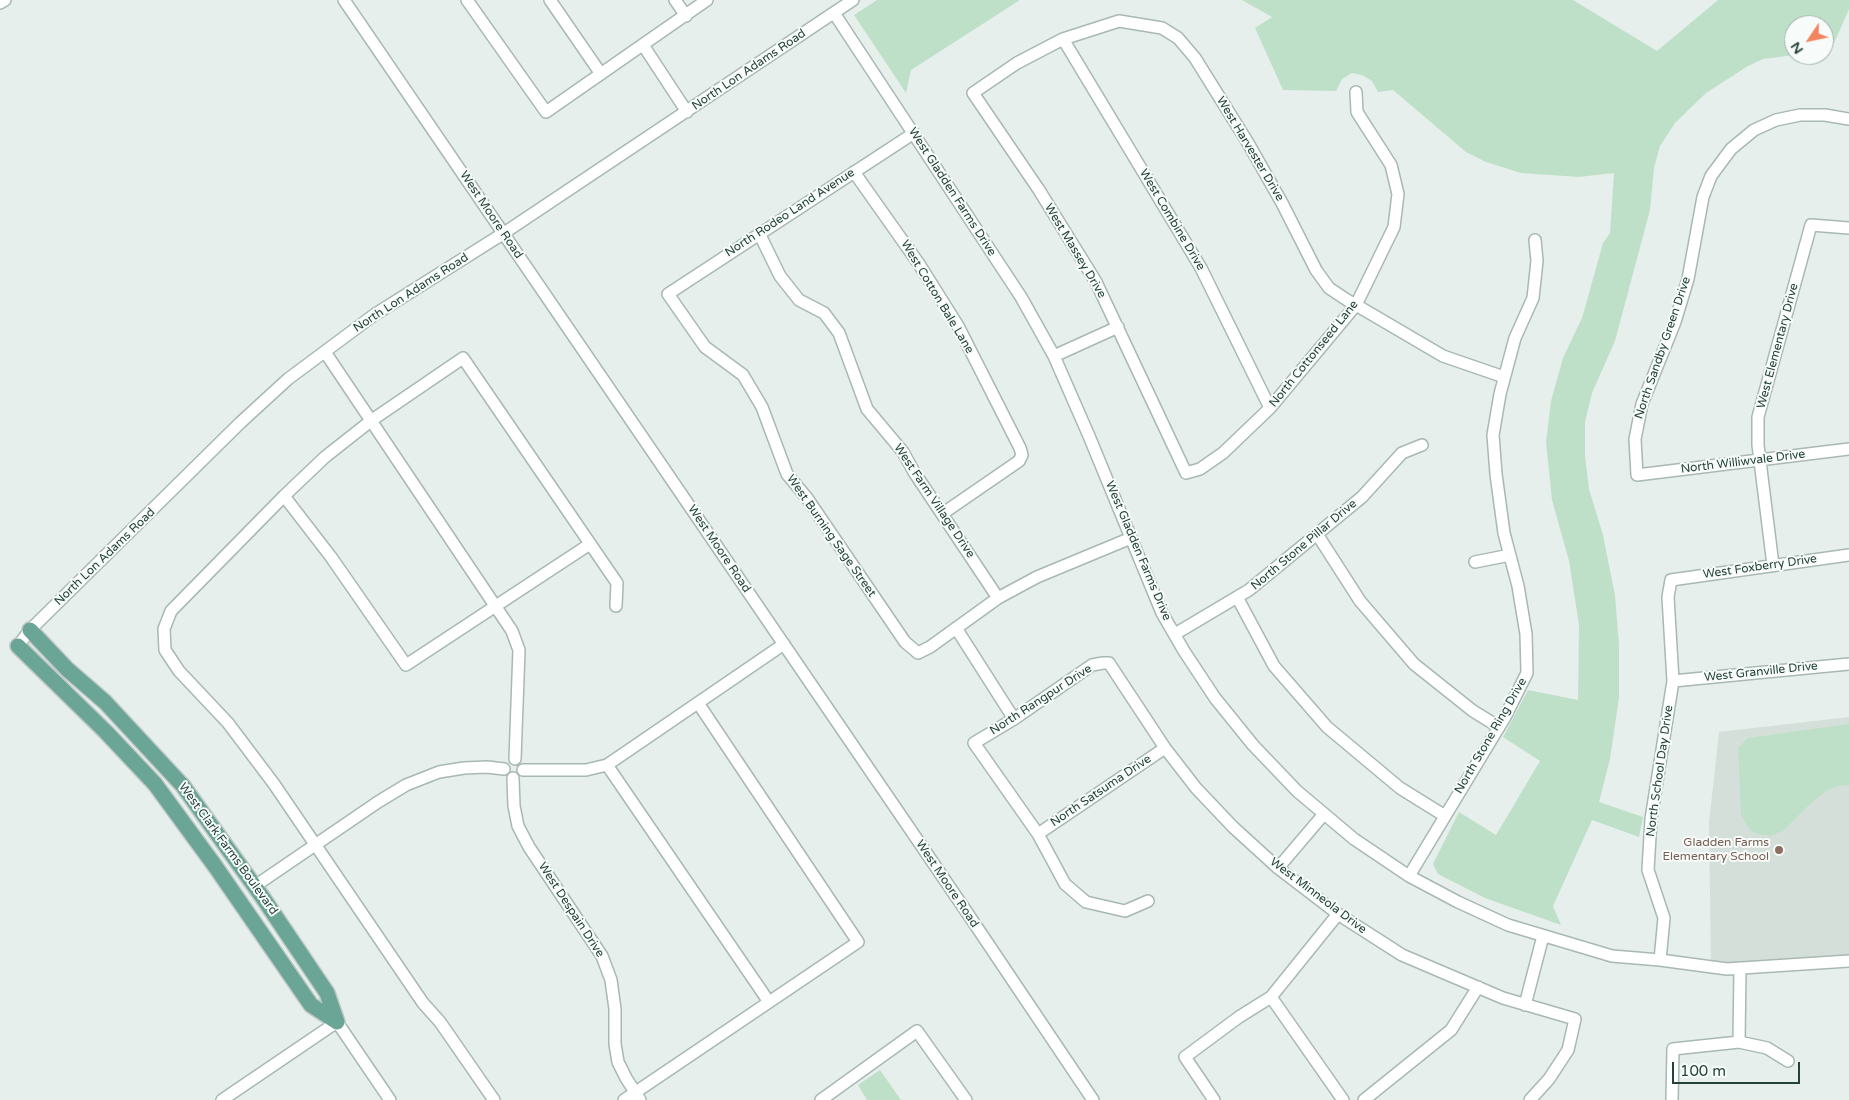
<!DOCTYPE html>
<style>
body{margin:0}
#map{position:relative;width:1849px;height:1100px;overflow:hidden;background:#e6efeb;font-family:"Varela Round",sans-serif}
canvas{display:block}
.north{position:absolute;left:1784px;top:15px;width:50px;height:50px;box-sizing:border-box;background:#f7fbf9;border:1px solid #a3b1ad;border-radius:50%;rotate:236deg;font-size:14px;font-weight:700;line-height:20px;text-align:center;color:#24423a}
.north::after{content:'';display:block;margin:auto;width:18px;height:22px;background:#f4845f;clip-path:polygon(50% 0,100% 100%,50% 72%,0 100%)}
.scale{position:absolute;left:1672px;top:1062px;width:128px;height:22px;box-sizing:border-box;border:2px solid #24423a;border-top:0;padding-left:6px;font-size:15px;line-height:18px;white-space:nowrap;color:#24423a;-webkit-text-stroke:4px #f7fbf9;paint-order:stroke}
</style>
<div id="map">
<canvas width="1849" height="1100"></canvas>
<div class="north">N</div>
<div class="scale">100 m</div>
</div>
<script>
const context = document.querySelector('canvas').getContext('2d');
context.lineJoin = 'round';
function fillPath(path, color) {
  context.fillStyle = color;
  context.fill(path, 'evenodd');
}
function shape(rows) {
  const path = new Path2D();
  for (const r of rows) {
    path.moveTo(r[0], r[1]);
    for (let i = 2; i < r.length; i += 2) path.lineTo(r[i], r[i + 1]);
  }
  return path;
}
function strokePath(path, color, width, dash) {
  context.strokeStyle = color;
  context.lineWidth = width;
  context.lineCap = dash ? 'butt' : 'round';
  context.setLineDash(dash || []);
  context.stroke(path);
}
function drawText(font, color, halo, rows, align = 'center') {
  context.font = font + ' "Varela Round",sans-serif';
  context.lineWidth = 4;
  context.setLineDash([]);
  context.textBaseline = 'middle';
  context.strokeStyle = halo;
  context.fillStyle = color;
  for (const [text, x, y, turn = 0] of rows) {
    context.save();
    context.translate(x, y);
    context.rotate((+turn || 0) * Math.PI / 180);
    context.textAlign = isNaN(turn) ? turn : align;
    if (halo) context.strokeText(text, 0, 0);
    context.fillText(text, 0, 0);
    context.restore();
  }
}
const built = shape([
 [1849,717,1849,961,1711,967,1709,823,1719,732]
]);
const green = shape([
 [877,0,1020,0,911,70,906,93,854,15],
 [1242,0,1573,0,1657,51,1718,0,1849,0,1849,9,1832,48,1824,50,1824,25,1794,25,1794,55,1763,59,1748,66,1706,93,1675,123,1660,146,1654,168,1650,210,1615,341,1592,393,1585,422,1585,456,1589,489,1603,535,1615,595,1619,644,1619,698,1610,759,1599,802,1643,817,1639,837,1592,820,1553,906,1561,925,1485,898,1438,874,1433,864,1459,812,1496,835,1540,761,1503,737,1528,690,1578,700,1579,625,1569,561,1552,500,1546,442,1551,401,1563,358,1582,318,1603,243,1610,233,1614,173,1579,177,1521,173,1486,162,1466,152,1393,90,1378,92,1372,81,1362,75,1352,73,1342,79,1336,91,1283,90,1255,28,1272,17],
 [1849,724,1849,785,1838,786,1826,791,1811,803,1783,831,1770,836,1757,834,1749,829,1741,815,1738,748,1748,738],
 [880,1070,901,1100,867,1100,858,1085]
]);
const minor = shape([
 [344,0,968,914,1093,1100],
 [467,0,546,112,707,0],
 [550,0,601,74],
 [675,0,686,16],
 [0,3,5,0],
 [834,13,1021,297,1054,356,1089,436,1162,613,1184,651,1215,698,1253,745,1297,791,1354,839,1409,876,1458,902,1508,925,1612,956,1660,960,1727,969,1849,961],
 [1063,39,1201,268,1270,408],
 [643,45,687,112],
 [1356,92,1357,112,1391,165,1398,194,1394,227,1356,305,1270,408,1223,453,1200,469,1186,473,1096,282,1039,190,973,93,1017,63,1063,39,1119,21,1162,28,1178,38,1195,58,1248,143,1282,203,1316,270,1329,288,1347,300,1356,305,1443,356,1504,377],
 [1849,119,1825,115,1800,115,1776,120,1754,130,1731,149,1711,176,1703,197,1688,279,1675,322,1642,404,1635,439,1637,475,1849,449],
 [914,133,668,294,705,347,743,375,762,407,787,474,807,498,905,642,918,653,930,647,998,598,1037,577,1131,538],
 [854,172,919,264,958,326,1020,448,1022,455,1019,461,942,514],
 [759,233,780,276,799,300,824,313,839,333,867,409,903,452,914,472,998,598],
 [325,352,512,631,519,650,515,759],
 [1054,356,1118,327],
 [284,496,331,557,406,665,590,544],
 [1317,534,1360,601,1414,664,1473,711,1499,727],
 [1475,562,1510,555],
 [1773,565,1758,445,1758,417,1811,225,1849,228],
 [1237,597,1274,666,1327,727,1400,788,1445,816],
 [956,628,1014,719],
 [1175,634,1249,590,1362,497,1402,453,1422,445],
 [18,646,30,630,240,423,288,379,374,315,504,233,853,0],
 [1673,681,1849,664],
 [607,765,769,1002],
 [523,770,586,770,607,765,784,644],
 [513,778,514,806,518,826,529,847,602,956,611,980,615,1009,615,1044,618,1062,626,1078,640,1100],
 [1038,834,1165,748],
 [1278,868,1324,814],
 [1409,876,1505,717,1527,673,1526,634,1518,586,1504,533,1496,474,1493,435,1500,394,1515,338,1533,298,1537,261,1535,240],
 [255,886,378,802,406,785,439,772,464,768,487,767,504,769],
 [1148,901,1125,911,1086,902,1065,884,1038,834,974,743,1014,719,1092,665,1103,663,1109,663,1165,748,1196,788,1233,827,1278,868,1338,914,1402,955,1503,998,1575,1019,1568,1050,1549,1079,1530,1100],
 [1660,960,1664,918,1648,870,1651,819,1673,681,1668,597,1671,580,1849,555],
 [1271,997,1343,1100],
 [1525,1005,1543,936],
 [1739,1042,1740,968],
 [222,1100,337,1022,390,1100],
 [494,1100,440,1022,423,1003,274,784,228,723,179,671,165,650,164,629,171,611,284,496,325,457,372,420,463,358,617,583,616,606],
 [624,1100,858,942,698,703],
 [821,1100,917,1031,966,1100],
 [1214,1100,1185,1057,1239,1017,1271,997,1338,914],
 [1364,1100,1451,1030,1478,987],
 [1672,1100,1673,1049,1739,1042,1767,1048,1788,1061]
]);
const major = shape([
 [30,630,67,669,105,702,183,786,263,898,327,993,337,1022],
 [18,646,106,732,155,784,215,866,311,1005,337,1022]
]);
const markers = [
 [1779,850,5,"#8d6e63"]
];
const streetNames = [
 ["North Lon Adams Road",749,70,-34],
 ["West Harvester Drive",1250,149,59],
 ["West Gladden Farms Drive",952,192,57],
 ["North Rodeo Land Avenue",790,213,-33],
 ["West Moore Road",491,215,56],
 ["West Combine Drive",1172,220,59],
 ["West Massey Drive",1075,251,59],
 ["North Lon Adams Road",411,293,-33],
 ["West Cotton Bale Lane",937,297,59],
 ["West Elementary Drive",1778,346,-75],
 ["North Sandby Green Drive",1663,348,-71],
 ["North Cottonseed Lane",1314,354,-51],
 ["North Williwvale Drive",1743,462,-7],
 ["West Farm Village Drive",934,501,56],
 ["West Burning Sage Street",831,536,55],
 ["North Stone Pillar Drive",1304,545,-40],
 ["West Moore Road",719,549,56],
 ["West Gladden Farms Drive",1138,551,67],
 ["North Lon Adams Road",105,557,-44],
 ["West Foxberry Drive",1760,567,-8],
 ["West Granville Drive",1761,672,-6],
 ["North Rangpur Drive",1041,700,-33],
 ["North Stone Ring Drive",1491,736,-60],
 ["North School Day Drive",1660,771,-82],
 ["North Satsuma Drive",1101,791,-34],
 ["West Clark Farms Boulevard",228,849,54],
 ["West Moore Road",947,884,56],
 ["West Minneola Drive",1318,896,37],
 ["West Despain Drive",571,910,57]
];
const educationNames = [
 ["Gladden Farms",1769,843],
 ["Elementary School",1769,857]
];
fillPath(built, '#d4dfda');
fillPath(green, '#bfe0c8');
strokePath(minor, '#a8b8b2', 14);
strokePath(major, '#c2cac8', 18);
strokePath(minor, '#fff', 11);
strokePath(major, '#6aa596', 15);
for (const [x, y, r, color] of markers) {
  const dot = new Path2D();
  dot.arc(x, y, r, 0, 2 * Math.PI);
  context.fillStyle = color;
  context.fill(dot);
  strokePath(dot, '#f7fbf9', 2);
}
drawText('12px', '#24423a', '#f7fbf9', streetNames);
drawText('12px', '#785e54', '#f7fbf9', educationNames, 'right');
</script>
